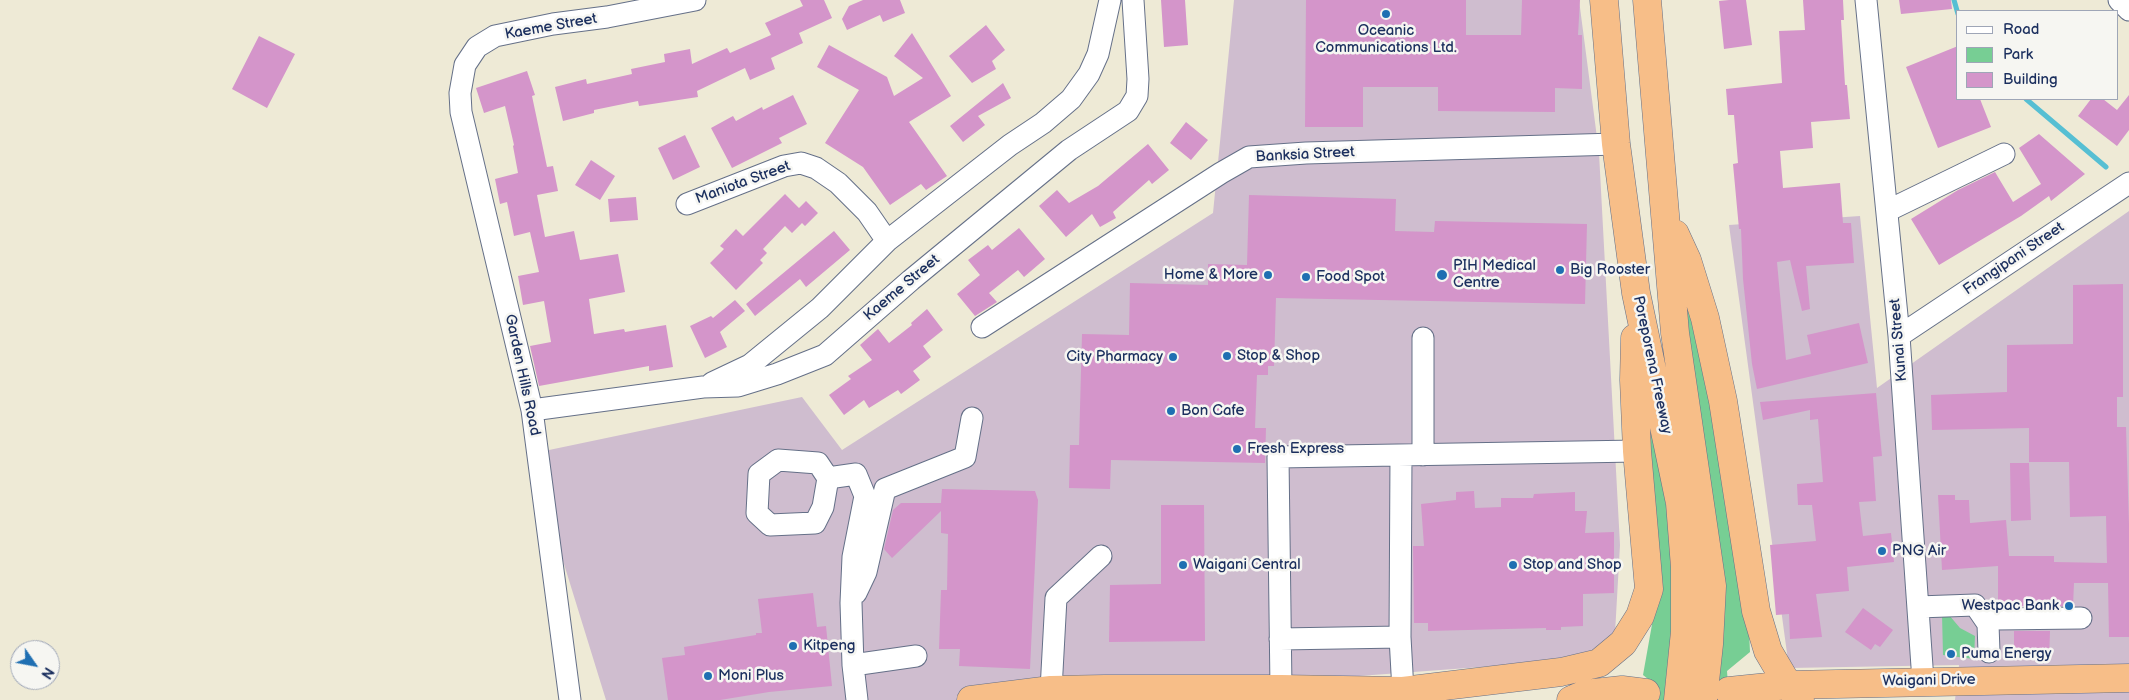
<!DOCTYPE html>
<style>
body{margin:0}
#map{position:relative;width:2129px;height:700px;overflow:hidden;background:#eeead6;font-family:"Balsamiq Sans",sans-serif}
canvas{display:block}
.legend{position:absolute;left:1956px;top:10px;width:162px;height:90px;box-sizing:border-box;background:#f6f6f2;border:1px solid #9ea6b7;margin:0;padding:6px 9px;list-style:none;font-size:15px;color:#1b2f5e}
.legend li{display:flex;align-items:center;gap:10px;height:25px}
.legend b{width:25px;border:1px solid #9ea6b7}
.north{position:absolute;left:10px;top:640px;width:50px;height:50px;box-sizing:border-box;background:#f6f6f2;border:1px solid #9ea6b7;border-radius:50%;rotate:123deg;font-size:14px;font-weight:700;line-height:20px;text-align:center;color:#1b2f5e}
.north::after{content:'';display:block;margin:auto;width:18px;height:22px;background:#1f6fb2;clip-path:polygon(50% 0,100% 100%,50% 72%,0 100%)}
</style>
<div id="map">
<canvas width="2129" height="700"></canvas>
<ul class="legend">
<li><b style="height:6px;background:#fff"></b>Road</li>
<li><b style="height:14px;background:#77ce94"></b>Park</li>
<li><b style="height:14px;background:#d495ca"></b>Building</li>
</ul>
<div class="north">N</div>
</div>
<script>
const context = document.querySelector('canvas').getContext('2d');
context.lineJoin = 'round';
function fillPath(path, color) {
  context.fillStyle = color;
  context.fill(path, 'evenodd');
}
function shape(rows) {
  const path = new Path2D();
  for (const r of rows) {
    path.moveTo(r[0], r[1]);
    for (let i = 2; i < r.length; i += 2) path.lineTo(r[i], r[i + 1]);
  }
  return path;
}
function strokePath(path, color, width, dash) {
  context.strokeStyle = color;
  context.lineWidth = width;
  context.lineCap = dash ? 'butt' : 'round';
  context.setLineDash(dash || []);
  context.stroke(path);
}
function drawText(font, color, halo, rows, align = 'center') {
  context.font = font + ' "Balsamiq Sans",sans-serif';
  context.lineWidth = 5;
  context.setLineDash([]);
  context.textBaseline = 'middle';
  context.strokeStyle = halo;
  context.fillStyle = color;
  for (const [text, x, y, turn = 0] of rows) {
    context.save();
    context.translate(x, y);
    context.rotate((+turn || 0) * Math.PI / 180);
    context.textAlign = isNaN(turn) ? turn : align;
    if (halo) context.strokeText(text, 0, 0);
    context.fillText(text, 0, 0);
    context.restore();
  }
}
const industrial = shape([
 [1234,0,1579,0,1599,153,1620,545,1614,651,1522,664,1359,676,1359,700,606,700,530,454,802,397,842,450,1213,213],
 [2129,211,2129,700,1955,700,1959,665,1789,668,1729,225,1860,216,1877,388]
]);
const green = shape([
 [1692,292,1749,630,1750,652,1727,671,1729,700,1715,700,1680,307],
 [1640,379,1661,470,1668,519,1673,584,1672,651,1665,700,1649,700,1648,679,1643,675,1656,602],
 [1942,614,1949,615,1960,628,1975,636,1974,659,1943,655]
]);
const stream = shape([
 [1954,0,1958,14],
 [2026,99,2106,167]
]);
const building = shape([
 [800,0,824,0,832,18,799,33,803,43,771,58,775,69,750,80,745,68,697,91,698,97,639,106,638,101,594,110,594,113,563,121,555,87,586,79,587,84,632,74,631,69,665,62,664,54,690,49,692,64,727,48,730,53,771,35,765,23,803,6],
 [863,0,900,0,905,13,883,22,880,15,847,30,842,19,849,6],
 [1161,0,1185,0,1188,45,1164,47],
 [1306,0,1466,0,1466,35,1521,35,1522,0,1580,0,1578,35,1582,35,1582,89,1555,88,1555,112,1438,111,1438,87,1363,87,1363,127,1305,127],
 [1729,0,1746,0,1752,45,1724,49,1719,1],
 [1803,0,1843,0,1844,20,1841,20,1845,85,1847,85,1850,119,1811,122,1813,148,1780,151,1783,188,1840,183,1843,223,1851,223,1854,263,1806,266,1810,309,1802,311,1790,260,1777,262,1786,360,1811,354,1807,335,1859,323,1868,363,1757,389,1752,364,1743,279,1741,229,1739,229,1733,164,1738,163,1734,115,1728,115,1726,89,1782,83,1779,31,1805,30],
 [1899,0,1951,0,1952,9,1901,14],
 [986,25,1005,50,992,61,996,69,972,83,949,56],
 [912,33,951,96,909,122,947,176,926,190,921,184,890,205,863,167,825,143,859,90,817,67,829,45,887,77,894,96,923,78,894,56],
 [259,36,295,54,267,108,232,89],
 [1958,46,1958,99,1980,99,1991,127,1938,148,1906,67],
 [527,71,535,95,532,96,547,167,553,166,558,191,537,195,545,237,574,231,580,260,618,254,625,292,589,299,594,334,624,329,625,332,666,325,673,367,649,371,649,366,539,386,530,346,551,342,544,301,523,305,518,276,539,272,530,232,514,236,507,202,500,204,495,179,518,173,513,146,514,145,505,106,484,113,476,88],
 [1003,83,1011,98,978,116,985,125,963,142,950,126],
 [793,95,807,124,779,138,782,143,732,168,711,128,733,116,736,121,762,107,763,110],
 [2129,95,2129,130,2117,146,2078,116,2091,99,2103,99,2117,110],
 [1186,122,1208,140,1191,160,1170,143],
 [2039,134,2085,174,2051,201,2049,196,2021,216,1939,265,1911,219,1958,190,1995,172,2013,202,2041,184,2019,148],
 [685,135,700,167,673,180,658,148],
 [1148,144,1169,170,1152,184,1149,180,1113,212,1116,218,1100,227,1092,214,1066,237,1039,206,1057,190,1069,203,1098,186],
 [591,160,615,176,600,200,575,185],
 [785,194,799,208,806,201,818,213,805,226,802,223,792,233,785,226,763,249,767,253,760,260,763,263,736,290,710,263,724,249,720,246,736,229,743,236],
 [1249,195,1396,199,1395,231,1434,232,1435,221,1587,224,1585,304,1276,298,1274,366,1268,366,1268,375,1257,375,1255,428,1266,428,1265,463,1111,460,1110,489,1069,488,1070,445,1079,445,1082,334,1129,335,1130,283,1208,285,1208,264,1247,265],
 [636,197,638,220,610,222,608,199],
 [1019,228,1045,259,1024,277,1018,270,989,293,997,302,975,316,957,294,980,275,968,260,988,245,992,250],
 [834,231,850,250,806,287,800,279,755,316,746,304],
 [2123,284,2123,397,2117,397,2117,427,2126,427,2129,525,2129,637,2109,637,2108,583,2074,583,2073,606,2008,606,2008,603,1998,602,1998,566,1942,570,1938,495,1955,495,1955,500,1969,500,1970,523,2006,520,2009,556,2054,556,2054,562,2107,563,2106,516,2070,517,2069,462,2029,462,2029,428,1932,430,1931,395,2007,392,2007,345,2073,344,2073,285],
 [735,300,745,311,720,332,727,347,705,358,690,326,711,316,713,318],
 [927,309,943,330,923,346,931,357,913,371,920,380,901,394,898,390,869,408,864,400,844,415,829,395,851,379,848,376,872,360,860,345,878,329,889,343,912,325,911,323],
 [1876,393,1882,456,1873,457,1876,501,1859,502,1863,536,1891,533,1894,562,1847,567,1849,591,1816,594,1822,637,1790,639,1789,614,1776,615,1770,545,1816,541,1812,505,1798,505,1797,484,1823,482,1818,419,1810,420,1810,410,1763,420,1760,402],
 [2010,463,2029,463,2031,520,2011,521],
 [942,489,1035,491,1038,500,1030,669,959,666,960,649,939,649,941,590,947,590,948,534,941,533,941,511,892,558,884,549,893,510,901,503,941,503],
 [1474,491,1475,508,1501,507,1501,498,1533,498,1534,494,1575,492,1575,511,1587,511,1585,533,1614,532,1614,593,1583,594,1583,626,1561,627,1561,630,1546,630,1546,628,1428,631,1428,623,1414,623,1413,546,1424,546,1421,504,1456,500,1456,492],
 [1161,505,1204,505,1205,641,1109,642,1110,585,1161,584],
 [813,593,817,627,826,626,832,686,769,692,720,700,668,700,662,658,685,655,684,647,756,635,756,633,762,633,758,599],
 [1863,608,1893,630,1880,647,1875,644,1871,650,1845,632],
 [2014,631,2050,631,2049,660,2014,660]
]);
const minor = shape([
 [1866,0,1899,336,1923,681],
 [2119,0,2129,10],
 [687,204,784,166,801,163,816,168,838,183,867,212,887,241],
 [1887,211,2004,154],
 [982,327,1221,173,1249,157,1306,153,1616,144],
 [1899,336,2129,183],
 [1423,338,1423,455],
 [712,383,750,365,820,308,887,241,1010,145,1043,123,1071,99,1089,74,1098,54,1110,0],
 [532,410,703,387,738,386,777,374,825,355,911,280,1069,150,1128,111,1137,96,1138,79,1133,0],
 [1401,455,1400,637,1403,691],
 [828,478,818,463,778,460,759,474,757,513,770,525,815,523,823,507,828,478,856,474,865,496,853,557,851,603,853,665],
 [856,593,866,572,885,489,965,457,972,418],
 [1918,607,1975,605,1988,624],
 [1280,639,1400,637],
 [1989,652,1988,624,1995,619,2081,618],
 [1281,689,1278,457,1637,451],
 [1051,690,1056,598,1101,556],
 [570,700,532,410,461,112,460,93,465,65,477,47,495,36,553,24,607,17,695,0],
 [857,700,853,665,916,656]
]);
const highway = shape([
 [1604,0,1616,144,1636,293,1680,503,1685,567,1685,632,1678,700],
 [1647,0,1675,333,1712,586,1709,644,1703,700],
 [1675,234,1687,260,1705,318,1723,401,1756,611,1768,651,1788,685,1800,700],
 [1403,691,1561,672,1599,663,1623,643,1640,616,1649,589,1637,451,1634,380,1635,338],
 [1729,691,1788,685,2129,678],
 [971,700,1051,690,1105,689,1281,689,1403,691,1421,693],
 [1571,700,1585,694,1622,690,1646,693]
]);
const markers = [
 [1386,14,5,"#1f6fb2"],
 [1560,270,5,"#1f6fb2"],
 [1268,275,5,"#1f6fb2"],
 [1442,275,6,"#1f6fb2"],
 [1306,277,5,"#1f6fb2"],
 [1227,356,5,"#1f6fb2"],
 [1173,357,5,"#1f6fb2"],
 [1171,411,5,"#1f6fb2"],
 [1237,449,5,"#1f6fb2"],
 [1882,551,5,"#1f6fb2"],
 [1183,565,5,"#1f6fb2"],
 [1513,565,5,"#1f6fb2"],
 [2069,606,5,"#1f6fb2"],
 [793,646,5,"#1f6fb2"],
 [1951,654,5,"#1f6fb2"],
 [708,676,5,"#1f6fb2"]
];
const streetNames = [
 ["Kaeme Street",551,27,-10],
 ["Banksia Street",1305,155,-3],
 ["Maniota Street",743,183,-20],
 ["Frangipani Street",2014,259,-34],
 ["Kaeme Street",902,288,-40],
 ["Kunai Street",1899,340,-95],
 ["Poreporena Freeway",1652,365,78],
 ["Garden Hills Road",522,375,78],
 ["Waigani Drive",1929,681,-1]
];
const poiNames = [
 ["Oceanic",1386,31,"center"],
 ["Communications Ltd.",1386,48,"center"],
 ["PIH Medical",1453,266],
 ["Centre",1453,283],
 ["Big Rooster",1570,270],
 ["Home & More",1258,275,"right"],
 ["Food Spot",1316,277],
 ["Stop & Shop",1237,356],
 ["City Pharmacy",1163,357,"right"],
 ["Bon Cafe",1181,411],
 ["Fresh Express",1247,449],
 ["PNG Air",1892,551],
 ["Waigani Central",1193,565],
 ["Stop and Shop",1523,565],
 ["Westpac Bank",2059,606,"right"],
 ["Kitpeng",803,646],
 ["Puma Energy",1961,654],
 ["Moni Plus",718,676]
];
fillPath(industrial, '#cfbdcf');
fillPath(green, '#77ce94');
strokePath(stream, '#56bfd3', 5);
fillPath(building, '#d495ca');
strokePath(minor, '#657088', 23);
strokePath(highway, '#657088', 29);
strokePath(minor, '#fff', 21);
strokePath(highway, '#f7be88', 28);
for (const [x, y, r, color] of markers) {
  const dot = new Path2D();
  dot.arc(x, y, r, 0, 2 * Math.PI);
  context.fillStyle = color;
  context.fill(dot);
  strokePath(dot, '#f6f6f2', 2);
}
drawText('15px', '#1b2f5e', '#f6f6f2', streetNames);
drawText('15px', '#1b2f5e', '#f6f6f2', poiNames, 'left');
</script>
